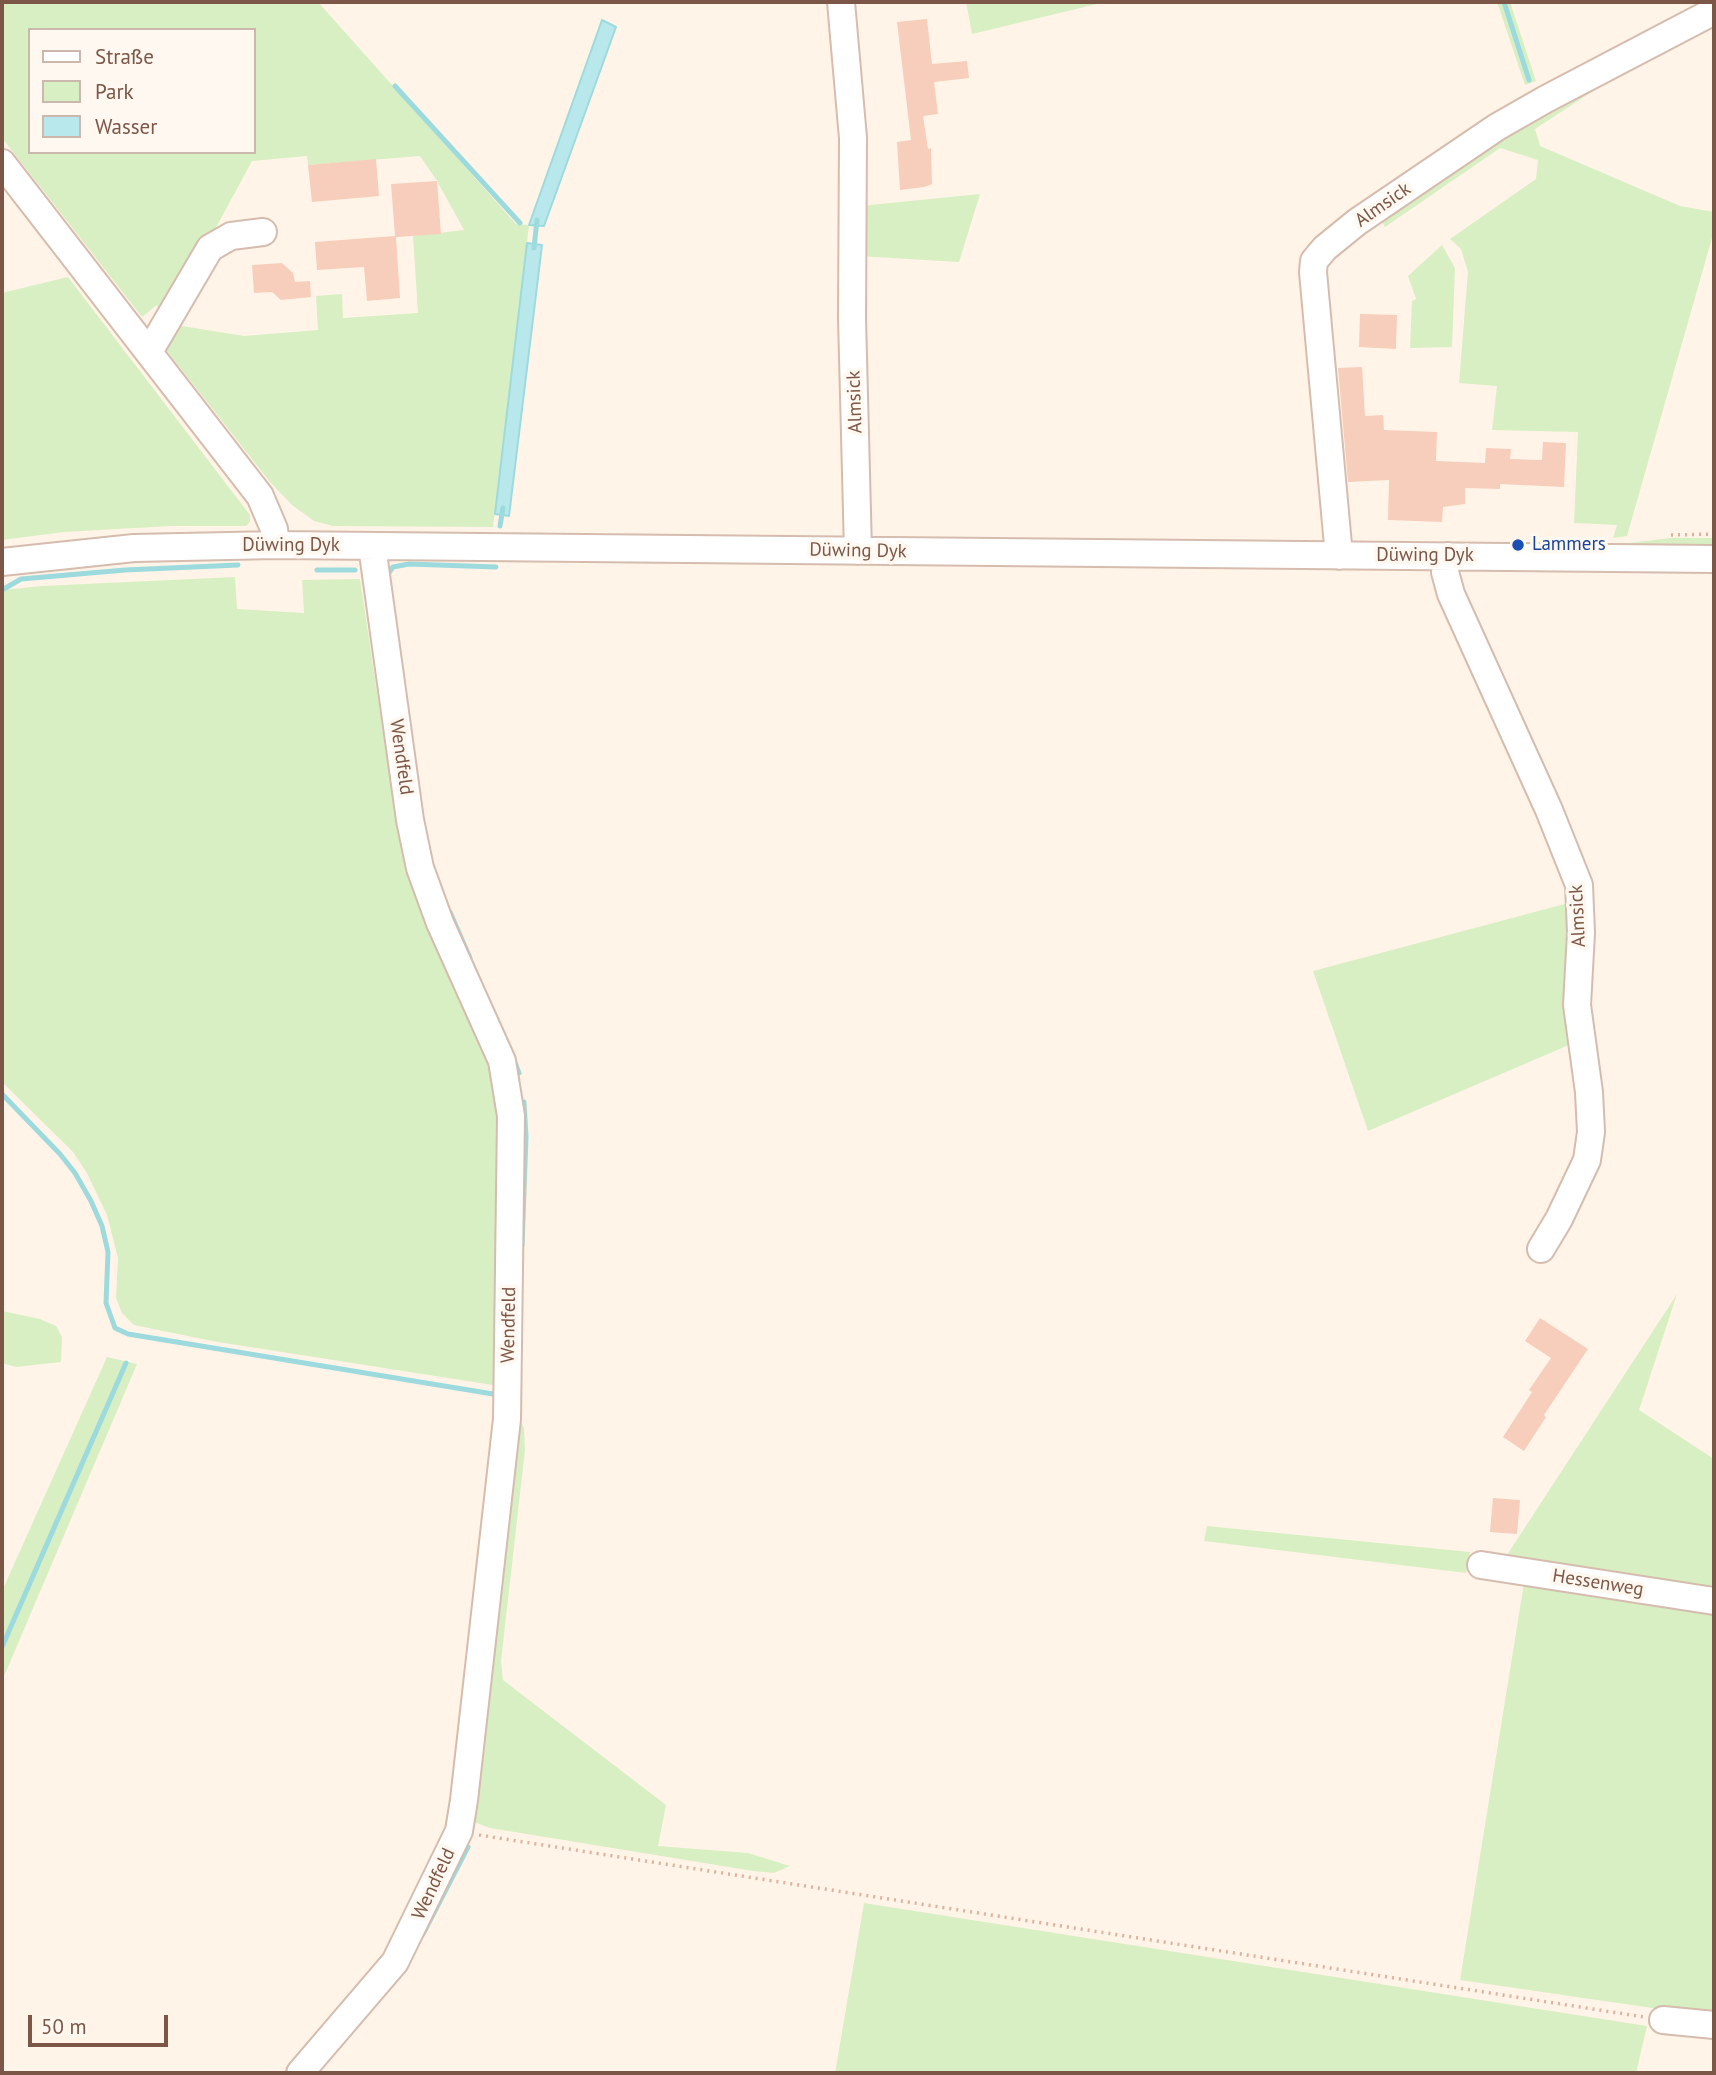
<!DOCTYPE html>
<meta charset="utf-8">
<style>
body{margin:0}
#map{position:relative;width:1716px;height:2075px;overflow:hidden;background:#fff4e7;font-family:"PT Sans",sans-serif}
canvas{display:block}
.frame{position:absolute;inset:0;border:4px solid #7c5647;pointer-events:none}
.legend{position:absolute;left:28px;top:28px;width:228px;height:126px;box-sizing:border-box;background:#fff8f0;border:2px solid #cbb7ac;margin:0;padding:9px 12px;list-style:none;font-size:21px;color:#7c5647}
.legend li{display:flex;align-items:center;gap:14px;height:35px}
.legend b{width:35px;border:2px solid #cbb7ac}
.scale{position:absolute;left:28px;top:2015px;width:140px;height:32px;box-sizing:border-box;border:4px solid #7c5647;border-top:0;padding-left:9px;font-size:21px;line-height:24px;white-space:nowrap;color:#7c5647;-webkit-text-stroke:5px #fff8f0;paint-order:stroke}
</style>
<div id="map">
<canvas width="1716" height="2075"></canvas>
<div class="frame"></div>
<ul class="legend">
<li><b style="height:9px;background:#fff"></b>Straße</li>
<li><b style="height:19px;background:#d8efc3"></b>Park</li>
<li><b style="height:19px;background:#b8e8eb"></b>Wasser</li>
</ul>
<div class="scale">50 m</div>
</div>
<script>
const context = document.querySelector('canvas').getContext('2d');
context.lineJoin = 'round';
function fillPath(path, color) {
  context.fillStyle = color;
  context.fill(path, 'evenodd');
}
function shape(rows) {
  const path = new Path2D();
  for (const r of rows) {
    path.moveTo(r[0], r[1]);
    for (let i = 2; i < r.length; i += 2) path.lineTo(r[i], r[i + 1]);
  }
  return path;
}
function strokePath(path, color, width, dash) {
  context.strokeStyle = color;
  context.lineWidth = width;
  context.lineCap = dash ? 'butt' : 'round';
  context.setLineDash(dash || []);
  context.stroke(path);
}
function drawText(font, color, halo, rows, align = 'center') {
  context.font = font + ' "PT Sans",sans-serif';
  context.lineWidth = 7;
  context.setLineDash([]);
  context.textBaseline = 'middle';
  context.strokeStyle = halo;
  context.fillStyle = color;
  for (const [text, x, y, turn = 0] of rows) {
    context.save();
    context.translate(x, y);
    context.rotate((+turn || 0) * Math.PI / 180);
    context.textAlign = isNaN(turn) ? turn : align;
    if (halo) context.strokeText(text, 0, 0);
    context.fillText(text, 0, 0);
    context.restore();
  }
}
const green = shape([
 [2,2,318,2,516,224,529,225,493,527,333,526,314,521,292,505,270,482,163,346,176,325,244,336,318,330,316,296,342,294,343,318,418,313,413,236,464,230,437,181,420,156,308,165,307,156,252,161,167,318,157,305,142,317,2,138],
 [30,30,254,30,254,152,30,152],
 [966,2,1096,2,1097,4,972,34],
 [1497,2,1510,2,1536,81,1525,85],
 [1679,35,1535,129,1540,146,1680,206,1714,212,1714,231,1627,536,1613,538,1617,525,1574,523,1578,432,1492,430,1497,386,1459,383,1468,272,1461,249,1450,239,1536,179,1538,160,1500,148,1385,227,1376,212],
 [980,194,959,262,858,256,860,206],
 [1442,245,1455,268,1452,347,1410,348,1412,301,1416,299,1408,276],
 [68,277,250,515,250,522,246,526,171,526,64,532,2,540,2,293],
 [1671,538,1714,538,1714,551,1625,550,1613,545],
 [235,577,237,609,304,613,302,580,360,579,395,813,409,872,435,948,493,1070,503,1133,499,1386,212,1341,134,1325,122,1313,116,1298,118,1258,107,1215,87,1173,73,1152,2,1082,2,590,42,586],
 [1576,901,1576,1042,1368,1131,1313,971],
 [1677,1294,1639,1410,1714,1459,1714,1589,1505,1558],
 [2,1311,40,1319,56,1326,62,1337,61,1362,16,1367,2,1363],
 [107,1357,137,1364,2,1681,2,1591],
 [519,1417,524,1428,525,1450,501,1661,503,1680,666,1805,658,1846,748,1853,790,1866,774,1873,753,1871,490,1828,474,1822,472,1807],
 [1207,1526,1470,1552,1466,1573,1204,1541],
 [1524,1583,1714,1611,1714,2017,1460,1980],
 [864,1903,1647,2026,1636,2073,835,2073]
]);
const water = shape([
 [602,20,616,27,544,226,529,225,602,20],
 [527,243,542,245,509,516,495,514,527,243]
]);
const stream = shape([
 [1504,2,1529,80],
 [395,86,520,223],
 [534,248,537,220],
 [500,526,503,508],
 [317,570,355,570],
 [386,577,393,567,409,564,496,567],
 [2,590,21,579,125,570,238,565],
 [450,912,470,958],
 [514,1060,519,1073],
 [2,1094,60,1154,75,1173,91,1201,102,1226,108,1252,106,1303,115,1328,128,1334,493,1394],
 [522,1246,526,1137,524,1102],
 [2,1647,126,1363],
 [423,1934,468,1847]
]);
const building = shape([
 [927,19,932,64,967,61,969,78,934,82,938,114,923,116,928,149,931,148,932,184,924,187,900,190,897,142,911,140,897,22],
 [376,159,379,196,312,202,308,165],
 [437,181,441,234,396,237,400,298,367,301,364,267,317,270,315,242,395,236,391,184],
 [282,263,293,273,295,282,310,281,311,297,281,300,272,292,254,293,252,265],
 [1360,314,1397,315,1396,349,1359,347],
 [1362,367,1365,416,1383,415,1384,430,1437,432,1436,461,1485,463,1486,448,1511,449,1510,459,1542,460,1543,442,1566,443,1564,487,1500,484,1500,489,1465,488,1465,504,1443,507,1442,522,1388,520,1389,480,1348,482,1338,368],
 [1540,1318,1588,1349,1544,1415,1546,1417,1524,1451,1503,1437,1532,1392,1529,1390,1551,1358,1525,1341],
 [1493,1498,1520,1500,1517,1534,1490,1532]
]);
const path = shape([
 [1671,535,1714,534],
 [479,1835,1644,2017]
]);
const minor = shape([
 [841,2,853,138,852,318,858,551],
 [2,163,260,496,274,529,276,545],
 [149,352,210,248,231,236,263,232],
 [1339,556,1313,272,1314,261,1325,248,1357,222,1497,127,1546,99,1714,11],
 [1447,556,1445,572,1451,594,1549,810,1579,885,1581,933,1577,1005,1589,1092,1591,1132,1587,1160,1559,1219,1541,1249],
 [2,562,134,548,276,545,1714,559],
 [1481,1565,1714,1601],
 [1663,2020,1714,2025],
 [300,2073,395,1962,459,1831,464,1800,507,1419,511,1116,502,1061,440,923,420,868,410,820,372,546]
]);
const markers = [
 [1518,545,7,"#1a4fb4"]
];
const streetNames = [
 ["Almsick",1383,205,-35],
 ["Almsick",855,402,-92],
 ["Düwing Dyk",291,546],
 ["Düwing Dyk",858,551,1],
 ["Düwing Dyk",1425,556],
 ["Wendfeld",401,757,82],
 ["Almsick",1578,916,-93],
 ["Wendfeld",509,1325,-89],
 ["Hessenweg",1598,1583,9],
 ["Wendfeld",434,1884,-65]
];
const transitNames = [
 ["Lammers",1532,545]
];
fillPath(green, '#d8efc3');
fillPath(water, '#b8e8eb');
strokePath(water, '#9ddade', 2);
strokePath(stream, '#9ddade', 5);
fillPath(building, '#f7cebb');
strokePath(minor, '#d5bcae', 30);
strokePath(path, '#ddb19d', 3.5, [2, 5]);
strokePath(minor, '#fff', 26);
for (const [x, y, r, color] of markers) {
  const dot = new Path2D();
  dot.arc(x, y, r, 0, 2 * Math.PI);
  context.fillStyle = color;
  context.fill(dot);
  strokePath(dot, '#fff8f0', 2.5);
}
drawText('19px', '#7c5647', '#fff8f0', streetNames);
drawText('19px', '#164399', '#fff8f0', transitNames, 'left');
</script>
